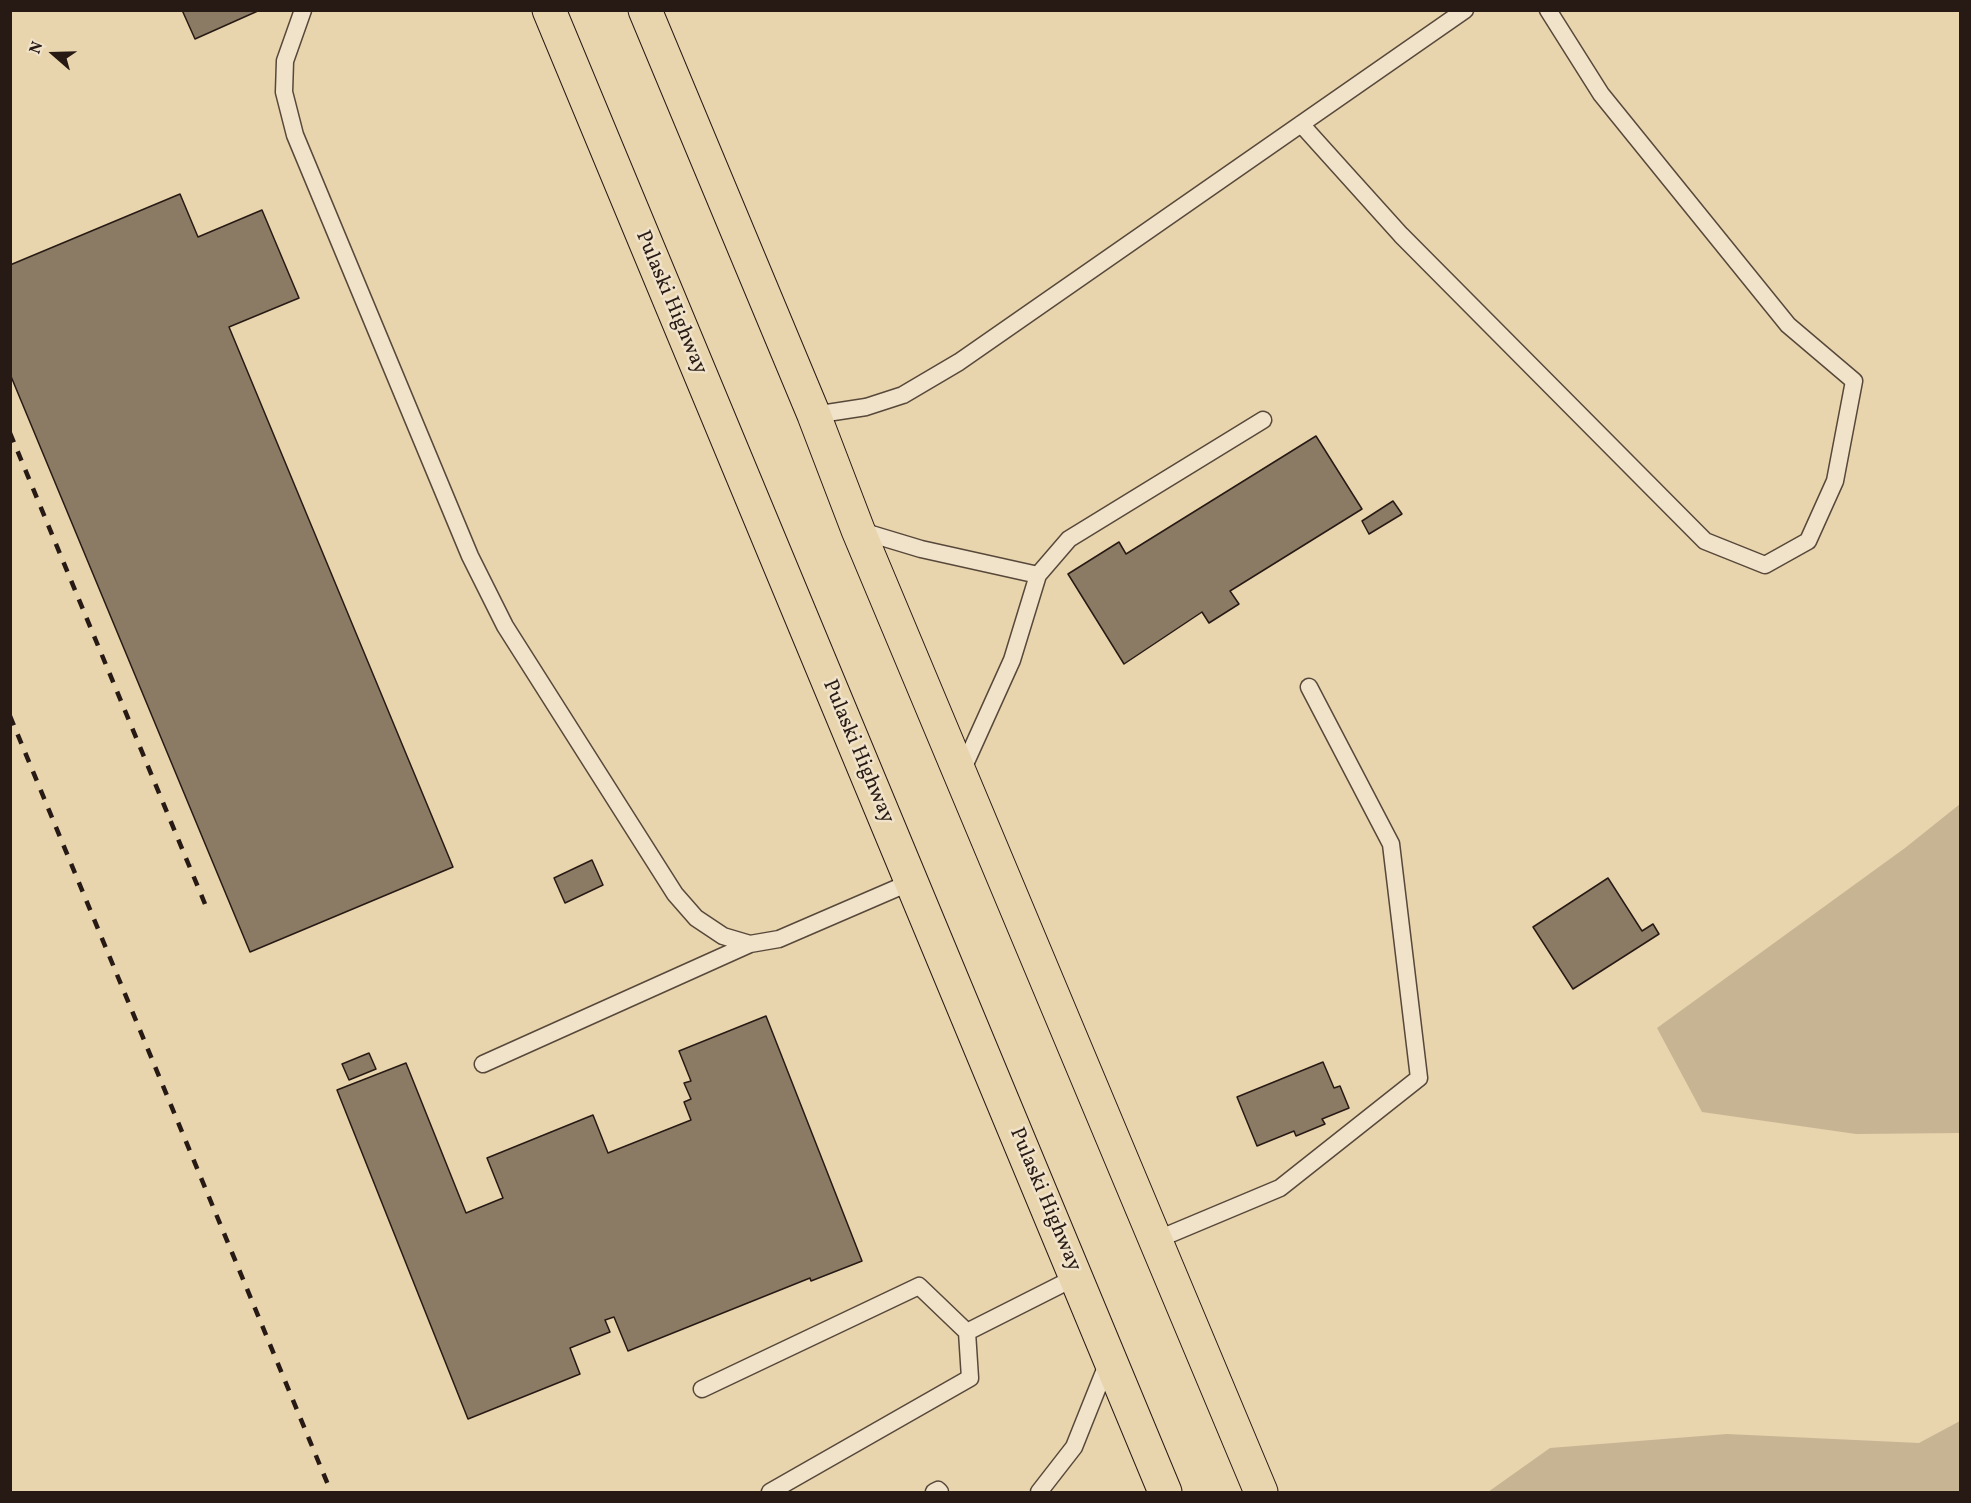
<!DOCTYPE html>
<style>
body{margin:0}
#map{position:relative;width:1971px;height:1503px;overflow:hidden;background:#e8d4ad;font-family:Vollkorn,serif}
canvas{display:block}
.frame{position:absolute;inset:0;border:12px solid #271a14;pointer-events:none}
.north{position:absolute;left:24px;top:24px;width:60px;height:60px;-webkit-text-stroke:4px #f0e3ca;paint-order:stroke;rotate:290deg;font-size:16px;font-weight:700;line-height:24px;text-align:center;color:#271a14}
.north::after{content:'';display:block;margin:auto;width:21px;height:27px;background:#271a14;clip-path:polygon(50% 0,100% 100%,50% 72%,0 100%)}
</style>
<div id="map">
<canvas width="1971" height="1503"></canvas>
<div class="frame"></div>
<div class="north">N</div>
</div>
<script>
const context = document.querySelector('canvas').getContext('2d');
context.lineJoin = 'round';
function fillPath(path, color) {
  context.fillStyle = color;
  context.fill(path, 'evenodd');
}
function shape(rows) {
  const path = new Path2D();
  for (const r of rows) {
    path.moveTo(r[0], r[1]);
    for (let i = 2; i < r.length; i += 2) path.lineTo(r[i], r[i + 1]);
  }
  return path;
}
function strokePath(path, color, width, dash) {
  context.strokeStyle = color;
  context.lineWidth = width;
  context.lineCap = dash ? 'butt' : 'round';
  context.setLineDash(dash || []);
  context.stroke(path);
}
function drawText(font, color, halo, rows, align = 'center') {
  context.font = font + ' Vollkorn,serif';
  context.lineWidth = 5;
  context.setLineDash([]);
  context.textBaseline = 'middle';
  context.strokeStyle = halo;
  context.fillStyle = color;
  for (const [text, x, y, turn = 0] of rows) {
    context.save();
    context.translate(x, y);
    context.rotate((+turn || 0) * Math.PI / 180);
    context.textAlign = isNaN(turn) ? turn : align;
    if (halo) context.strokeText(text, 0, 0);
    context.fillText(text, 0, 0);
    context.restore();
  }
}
const green = shape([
 [1960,804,1960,1133,1856,1134,1702,1112,1657,1028,1905,848],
 [1960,1421,1960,1492,1488,1492,1550,1448,1727,1434,1919,1443]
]);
const building = shape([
 [182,10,260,10,195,39,182,10],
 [180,194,198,237,262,210,299,298,229,327,453,867,250,952,10,374,10,265,180,194],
 [1316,436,1362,509,1230,591,1239,604,1209,623,1202,612,1124,664,1068,574,1119,542,1126,554,1316,436],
 [1393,501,1402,514,1369,534,1362,521,1393,501],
 [592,860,603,885,565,903,554,878,592,860],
 [1608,878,1642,931,1653,924,1659,934,1573,989,1533,927,1608,878],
 [766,1016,862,1261,811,1281,810,1278,628,1351,614,1317,605,1320,610,1332,570,1348,580,1374,468,1419,337,1090,406,1063,466,1213,503,1198,487,1158,593,1115,608,1153,691,1120,684,1102,691,1099,684,1083,691,1081,679,1051,766,1016],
 [369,1053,376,1069,349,1080,342,1064,369,1053],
 [1323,1062,1334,1088,1340,1086,1349,1108,1322,1119,1325,1124,1296,1136,1294,1131,1257,1146,1237,1097,1323,1062]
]);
const service = shape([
 [303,10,285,61,284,92,295,135,470,556,505,626,675,894,696,918,723,936,750,944],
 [1301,124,1401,235,1705,541,1765,565,1808,541,1835,481,1854,381,1788,325,1601,94,1548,10],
 [814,415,866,407,903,395,959,362,1465,10],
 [858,530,921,549,1038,575,1012,660,961,773],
 [1038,575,1069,539,1263,420],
 [483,1064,750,944,779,939,911,882],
 [1156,1240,1280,1188,1419,1078,1391,844,1309,687],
 [702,1389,919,1286,967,1332],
 [770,1492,970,1378,967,1332,1076,1277],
 [934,1492,938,1490,940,1492],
 [1039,1492,1074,1447,1108,1362]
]);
const trunk = shape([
 [549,10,1165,1492],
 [645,10,814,415,858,530,1261,1492]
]);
const rail = shape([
 [10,433,205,904],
 [10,716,331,1492]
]);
const streetNames = [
 ["Pulaski Highway",670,303,67],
 ["Pulaski Highway",857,752,67],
 ["Pulaski Highway",1044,1200,67]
];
fillPath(green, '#c7b493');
fillPath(building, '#8b7b64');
strokePath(building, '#271a14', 1.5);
strokePath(service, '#57483a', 19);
strokePath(trunk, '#271a14', 35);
strokePath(service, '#f0e3ca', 16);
strokePath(trunk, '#e8d4ad', 33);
strokePath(rail, '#271a14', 4.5, [10, 10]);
drawText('21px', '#271a14', '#f0e3ca', streetNames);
</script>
